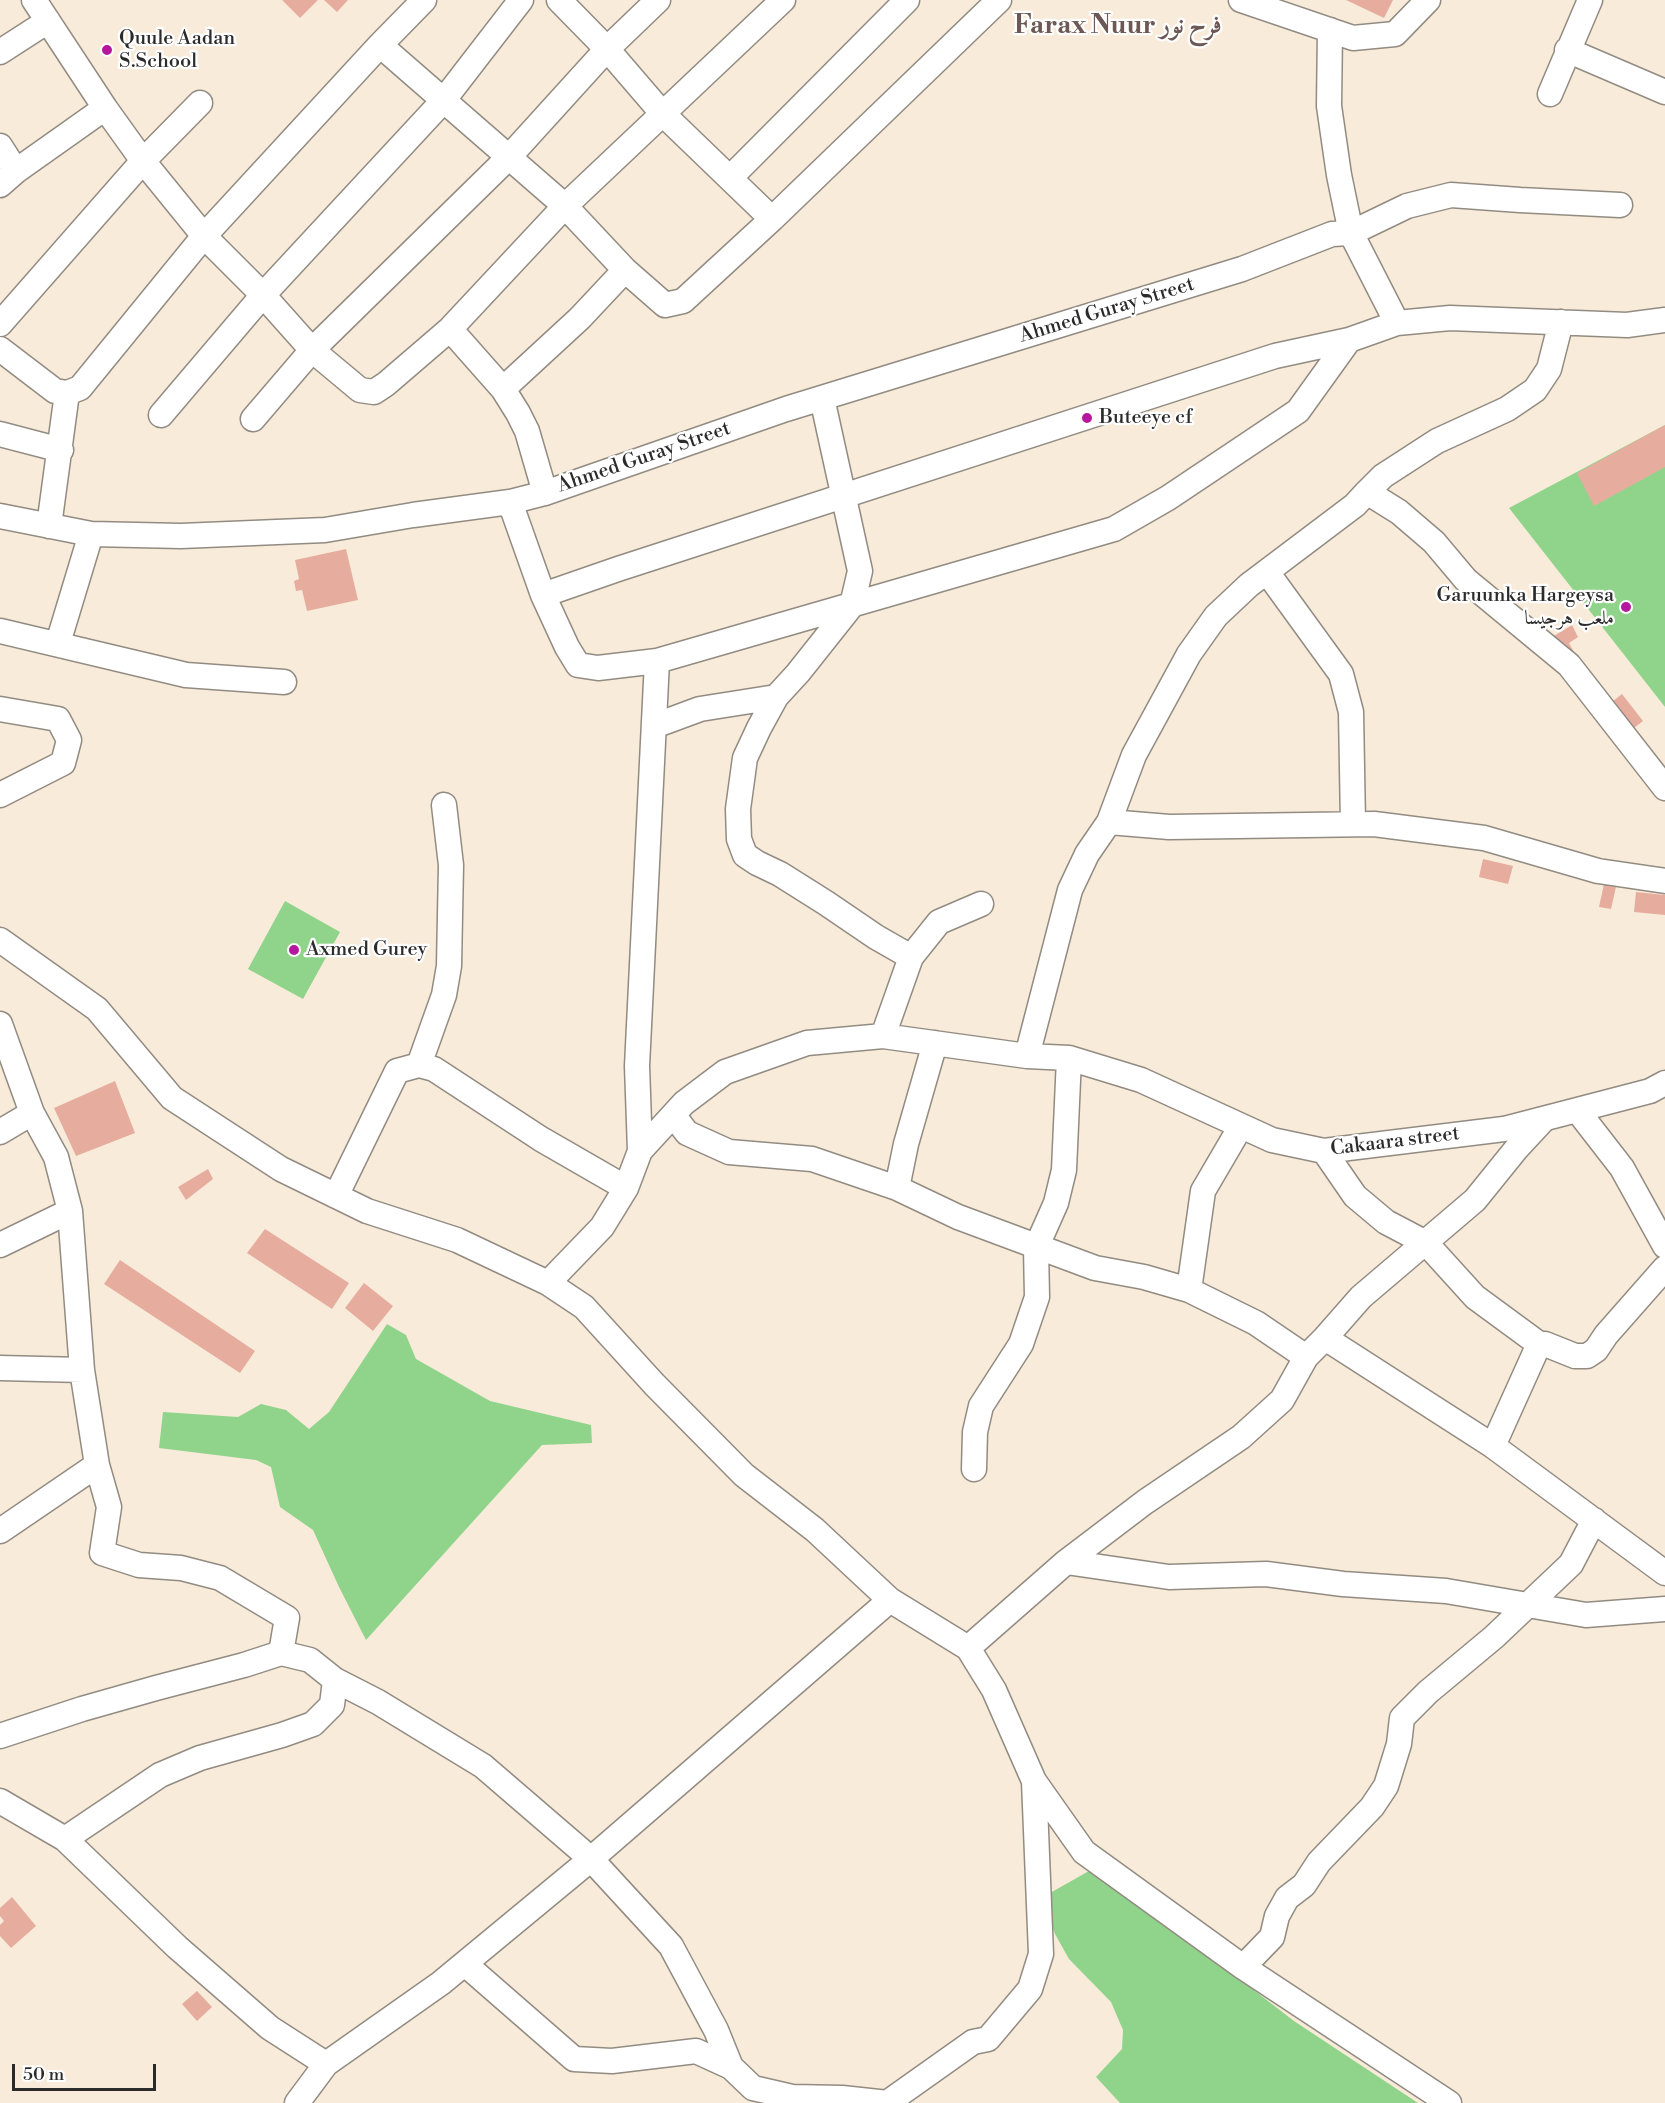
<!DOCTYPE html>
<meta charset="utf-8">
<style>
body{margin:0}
#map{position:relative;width:1665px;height:2103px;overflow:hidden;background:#f8ebd9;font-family:"Libre Bodoni",serif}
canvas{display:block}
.scale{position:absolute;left:12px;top:2064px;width:144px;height:27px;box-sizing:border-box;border:3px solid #2b2b2b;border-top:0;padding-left:8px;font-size:18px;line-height:21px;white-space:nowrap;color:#2b2b2b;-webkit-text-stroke:4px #fff;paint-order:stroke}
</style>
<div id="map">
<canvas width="1665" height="2103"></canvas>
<div class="scale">50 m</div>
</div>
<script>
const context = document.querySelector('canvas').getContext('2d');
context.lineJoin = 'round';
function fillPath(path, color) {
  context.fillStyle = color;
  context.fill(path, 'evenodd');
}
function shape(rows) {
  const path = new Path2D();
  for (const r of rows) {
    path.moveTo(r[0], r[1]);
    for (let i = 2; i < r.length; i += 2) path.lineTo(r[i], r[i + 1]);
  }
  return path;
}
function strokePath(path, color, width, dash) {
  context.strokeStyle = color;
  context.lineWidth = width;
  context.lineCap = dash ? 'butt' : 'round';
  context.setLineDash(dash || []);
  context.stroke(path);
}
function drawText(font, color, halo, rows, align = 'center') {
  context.font = font + ' "Libre Bodoni",Amiri,serif';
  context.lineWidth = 4.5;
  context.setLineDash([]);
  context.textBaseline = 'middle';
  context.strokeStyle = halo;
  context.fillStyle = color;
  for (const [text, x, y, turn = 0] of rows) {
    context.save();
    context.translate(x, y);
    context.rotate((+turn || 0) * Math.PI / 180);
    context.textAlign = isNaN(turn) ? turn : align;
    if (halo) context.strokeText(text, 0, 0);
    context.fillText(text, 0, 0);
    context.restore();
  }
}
const green = shape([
 [1665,425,1665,707,1509,508],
 [285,901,340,932,303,999,248,969],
 [387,1324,406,1335,416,1359,490,1401,591,1425,592,1443,542,1445,366,1640,339,1587,313,1530,280,1507,271,1467,256,1460,159,1448,163,1412,238,1417,261,1404,286,1410,309,1429,329,1412],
 [1089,1871,1103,1874,1294,2021,1418,2103,1120,2103,1096,2077,1122,2049,1123,2030,1111,2002,1069,1959,1055,1934,1045,1906,1050,1893]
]);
const building = shape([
 [282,0,318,0,300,18],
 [324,0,348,0,337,12],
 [1346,0,1393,0,1384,18],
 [1665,425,1665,467,1594,506,1577,473],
 [346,549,358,600,307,611,302,590,296,591,294,581,299,579,295,560],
 [1572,625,1578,637,1569,643,1574,652,1565,658,1549,639],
 [1622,694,1643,721,1629,732,1608,705],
 [1483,859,1513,866,1508,884,1479,877],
 [1604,884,1616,887,1611,909,1599,907],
 [1636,892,1665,895,1665,915,1634,912],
 [115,1081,135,1133,76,1156,54,1108],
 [208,1169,213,1179,186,1200,178,1187],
 [265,1229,349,1283,332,1309,247,1253],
 [120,1260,255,1351,240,1373,104,1284],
 [364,1283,393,1306,373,1331,345,1308],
 [12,1897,36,1926,11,1948,0,1936,0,1925,4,1921,0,1916,0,1908],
 [197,1991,212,2007,197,2021,182,2004]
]);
const minor = shape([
 [34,0,105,108,143,161,204,236,263,295,312,350,360,390,374,392,386,384,450,329,565,206,783,0],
 [559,0,607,49,662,113,772,219],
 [1241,0,1353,38,1395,34,1428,0],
 [1330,30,1329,106,1339,175,1351,233,1407,206,1451,195,1520,200,1620,205],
 [380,45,565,206,625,270,665,305,683,301,772,219,999,0],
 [1567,50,1665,92],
 [0,52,48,21],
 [1550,94,1590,0],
 [0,146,16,171],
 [730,178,907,0],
 [0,185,16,171,105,108],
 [0,324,143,161,200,103],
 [450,329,503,389,518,413,527,431,545,493],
 [0,349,55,391,67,393,80,388,204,236,380,45,424,0],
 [503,389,580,318,625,270],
 [822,398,860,571,852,605,798,673,776,697,759,728,745,758,738,809,739,839,745,855,757,863,780,874,826,903,876,937,911,957],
 [161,415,263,295,443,101,521,0],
 [253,419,312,350,509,157,607,49,658,0],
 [0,434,61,450],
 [1367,492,1383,476,1437,441,1507,409,1535,390,1549,369,1561,322],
 [510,502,543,595,567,647,578,665,598,668,657,661,1114,529,1168,498,1298,411,1349,340],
 [0,516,91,534,181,536,325,530,413,515,510,502,545,493,786,409,1242,269,1332,234,1351,233,1397,323,1450,318,1627,325,1665,320],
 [49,526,67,393],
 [1267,572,1341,674,1351,712,1353,824],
 [543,595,618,569,1275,356,1349,340,1397,323],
 [0,631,186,675,284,682],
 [58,643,91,534],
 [0,709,58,719,69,740,63,763,0,795],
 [654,726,700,709,776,697],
 [1109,822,1169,827,1374,824,1484,838,1598,871,1665,881],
 [0,940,97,1009,172,1098,281,1169,367,1211,457,1240,548,1283,584,1307,654,1384,744,1475,815,1530,890,1600,968,1648,994,1690,1034,1781,1084,1852,1243,1967,1449,2103],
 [0,1024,32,1113,56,1157,70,1211,82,1370,97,1465,109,1507,102,1553,139,1565,181,1568,220,1578,287,1618,281,1653],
 [883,1036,911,957,939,922,981,904],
 [1027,1056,1070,890,1087,854,1109,822,1134,755,1189,654,1216,616,1249,585,1355,505,1367,492,1399,512,1434,542,1466,580,1569,665,1665,788],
 [419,1065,444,995,449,966,451,865,444,805],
 [1577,1110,1622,1168,1665,1246],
 [674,1116,687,1133,729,1152,812,1159,897,1188,958,1217,1095,1268,1144,1277,1189,1290,1256,1323,1306,1357],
 [0,1132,32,1113],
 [640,1151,684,1103,725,1072,807,1043,883,1036,1027,1056,1069,1058,1141,1080,1272,1140,1324,1151,1504,1129,1650,1091,1665,1083],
 [1324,1151,1355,1196,1386,1222,1426,1243,1475,1297,1539,1344,1545,1344,1575,1356,1587,1356,1596,1350,1606,1335,1665,1268],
 [897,1188,906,1144,935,1043],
 [336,1196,397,1071,419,1065,434,1069,541,1139,626,1188],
 [0,1245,70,1211],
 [548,1283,602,1227,626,1188,640,1151,637,1066,657,661],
 [1189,1290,1203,1191,1241,1126],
 [1325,1338,1493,1446,1665,1573],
 [0,1368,82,1370],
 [1493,1446,1539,1344],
 [974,1469,975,1432,981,1406,1021,1344,1037,1297,1036,1248,1056,1203,1064,1170,1069,1058],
 [0,1531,97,1465],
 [1066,1562,1169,1577,1266,1574,1343,1584,1446,1591,1586,1615,1665,1609],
 [968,1648,1066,1562,1145,1502,1241,1437,1282,1400,1306,1357,1325,1338,1361,1297,1475,1200,1517,1148,1543,1120],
 [0,1736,82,1709,156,1688,244,1665,281,1653,310,1660,335,1680,378,1702,483,1766,591,1859,671,1946,716,2030,731,2067,753,2088,792,2097,842,2098,888,2103],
 [0,1801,65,1839,177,1947,270,2028,326,2064],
 [65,1839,160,1775,200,1758,282,1735,313,1724,332,1705,335,1680],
 [465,1964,574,2059,612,2061,696,2051,731,2067],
 [1243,1967,1272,1937,1277,1916,1287,1898,1304,1885,1319,1862,1372,1807,1386,1786,1399,1744,1402,1718,1428,1692,1494,1637,1571,1564,1594,1520],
 [297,2103,326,2064,441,1983,591,1859,890,1600],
 [887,2103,973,2042,988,2039,1030,1989,1041,1954,1034,1781]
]);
const markers = [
 [107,50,6,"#b5179e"],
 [1087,418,6,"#b5179e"],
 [1626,607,6,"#b5179e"],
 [294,950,6,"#b5179e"]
];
const poiNames = [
 ["Quule Aadan",119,39],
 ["S.School",119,62],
 ["Buteeye cf",1099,418],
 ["Garuunka Hargeysa",1614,596,"right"],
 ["ملعب هرجيسا",1614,619,"right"],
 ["Axmed Gurey",306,950]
];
const streetNames = [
 ["Ahmed Guray Street",1107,311,-17],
 ["Ahmed Guray Street",644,458,-19],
 ["Cakaara street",1395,1142,-7]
];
const districtNames = [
 ["Farax Nuur فرح نور",1118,27]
];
fillPath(green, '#90d48c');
fillPath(building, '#e6ad9f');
strokePath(minor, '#928b82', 27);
strokePath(minor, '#fff', 24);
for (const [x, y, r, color] of markers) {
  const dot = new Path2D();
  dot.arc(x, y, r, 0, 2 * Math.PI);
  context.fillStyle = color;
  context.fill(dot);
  strokePath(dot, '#fff', 2);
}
drawText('20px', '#2b2b2b', '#fff', poiNames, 'left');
drawText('20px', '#2b2b2b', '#fff', streetNames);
drawText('bold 26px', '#6c5854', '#fff', districtNames);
</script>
